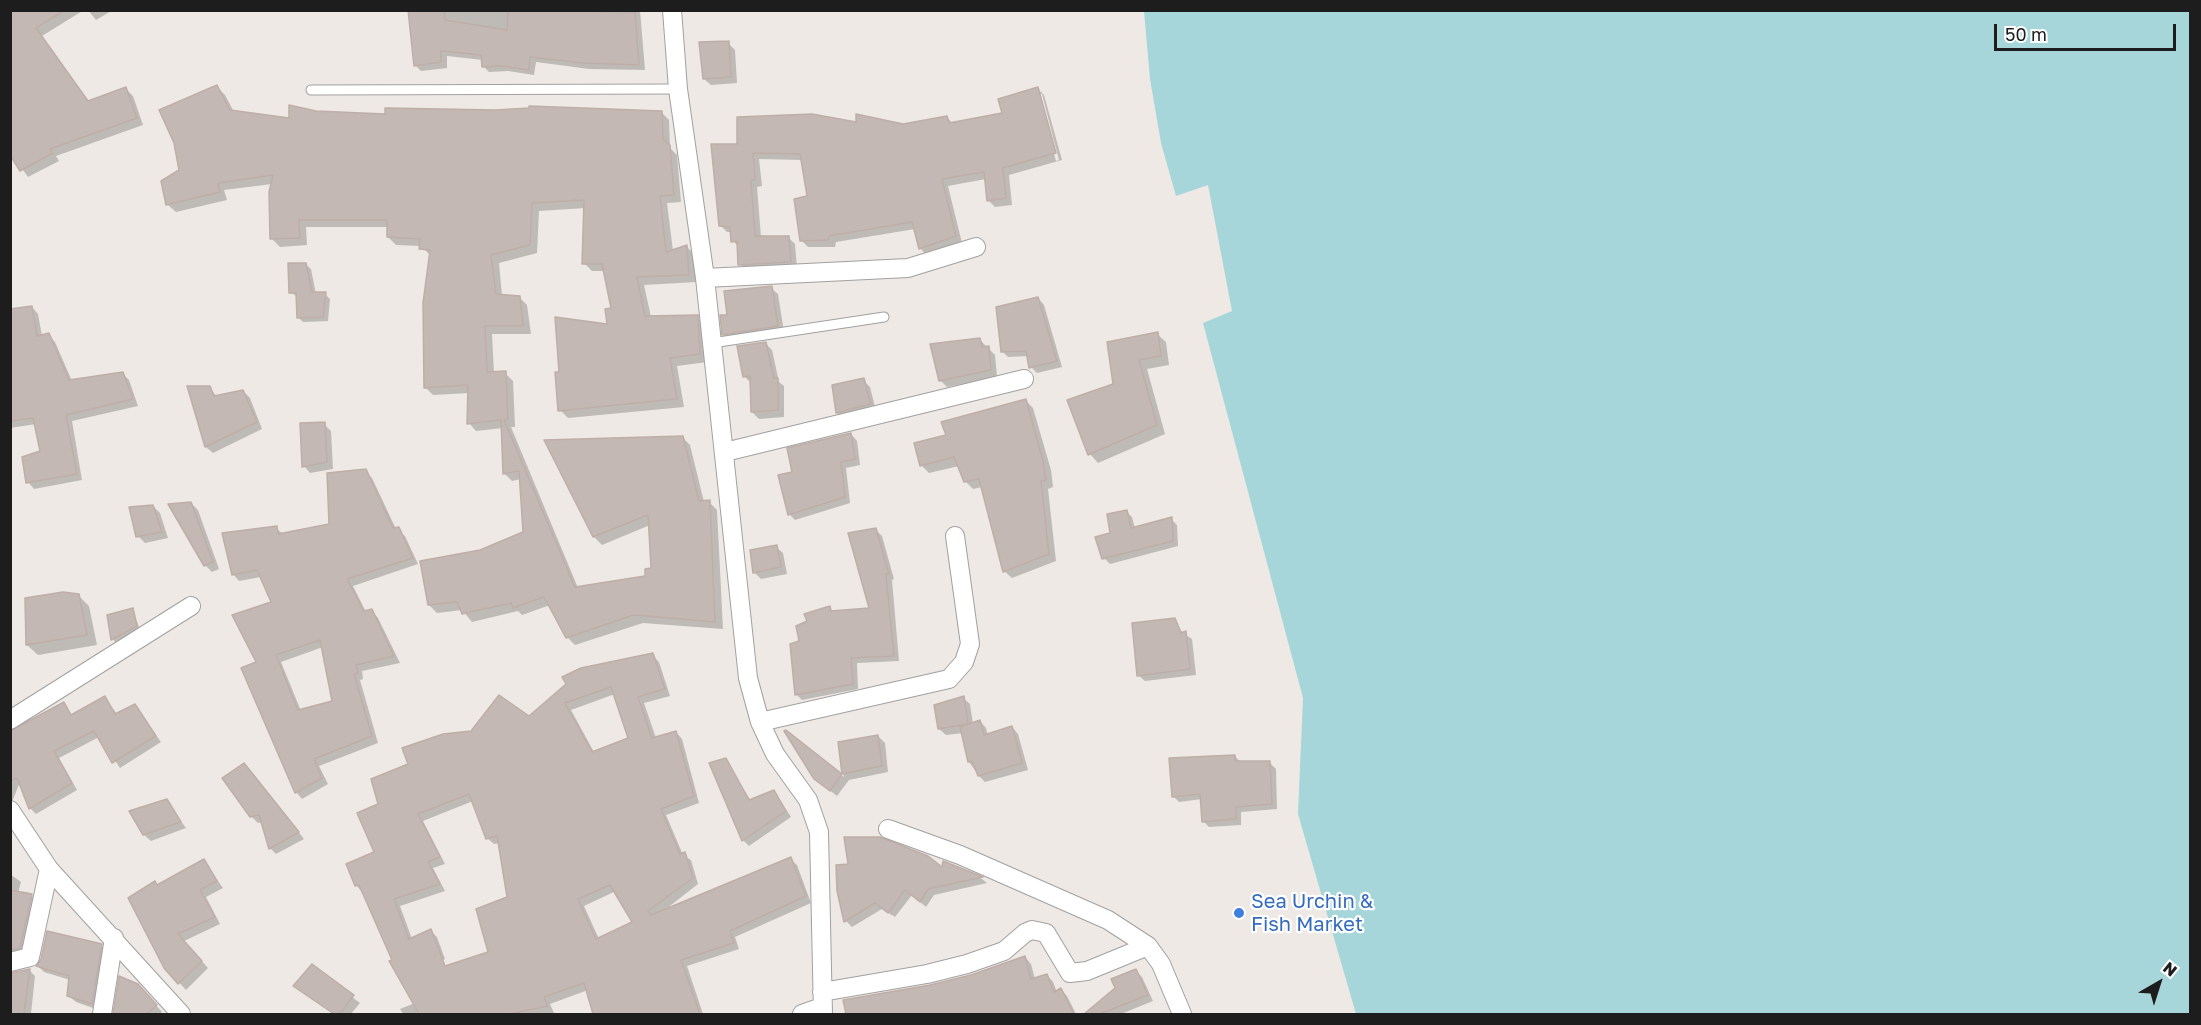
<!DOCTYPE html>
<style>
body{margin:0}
#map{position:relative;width:2201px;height:1025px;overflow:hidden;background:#eee9e4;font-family:"Golos Text",sans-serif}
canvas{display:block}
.frame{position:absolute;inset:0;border:12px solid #1d1d1d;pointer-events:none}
.north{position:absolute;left:2129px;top:953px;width:60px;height:60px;-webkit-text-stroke:4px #fff;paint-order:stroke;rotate:39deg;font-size:16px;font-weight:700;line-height:24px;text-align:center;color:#1d1d1d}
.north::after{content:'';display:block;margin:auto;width:21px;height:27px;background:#1d1d1d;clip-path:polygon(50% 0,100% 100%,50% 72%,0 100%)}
.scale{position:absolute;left:1994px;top:24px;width:182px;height:27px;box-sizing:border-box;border:3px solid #1d1d1d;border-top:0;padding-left:8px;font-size:18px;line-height:21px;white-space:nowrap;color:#1d1d1d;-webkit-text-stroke:4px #fff;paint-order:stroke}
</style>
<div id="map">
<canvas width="2201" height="1025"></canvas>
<div class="frame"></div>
<div class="north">N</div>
<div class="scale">50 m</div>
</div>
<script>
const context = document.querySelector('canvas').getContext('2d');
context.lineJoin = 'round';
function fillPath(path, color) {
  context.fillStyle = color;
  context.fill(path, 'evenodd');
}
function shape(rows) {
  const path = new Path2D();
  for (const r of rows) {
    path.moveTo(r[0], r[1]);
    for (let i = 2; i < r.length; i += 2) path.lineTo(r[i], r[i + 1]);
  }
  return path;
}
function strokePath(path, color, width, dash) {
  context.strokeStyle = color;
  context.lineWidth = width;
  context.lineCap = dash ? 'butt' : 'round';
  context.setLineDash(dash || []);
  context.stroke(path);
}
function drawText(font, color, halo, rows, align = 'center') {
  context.font = font + ' "Golos Text",sans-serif';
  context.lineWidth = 4.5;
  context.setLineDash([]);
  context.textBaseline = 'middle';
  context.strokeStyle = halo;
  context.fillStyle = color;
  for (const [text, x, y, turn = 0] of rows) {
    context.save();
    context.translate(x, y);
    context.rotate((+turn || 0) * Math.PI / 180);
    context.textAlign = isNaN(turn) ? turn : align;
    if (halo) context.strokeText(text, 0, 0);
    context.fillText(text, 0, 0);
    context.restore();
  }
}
const water = shape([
 [1144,11,2190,11,2190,1014,1356,1014,1298,814,1303,698,1203,323,1232,311,1208,185,1176,196,1161,143,1150,79]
]);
const shadow = shape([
 [10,10,84,10,42,36,89,102,126,89,133,96,143,125,56,156,59,161,28,177,15,159,10,161],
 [88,10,113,10,96,20],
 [409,10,640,10,645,70,589,69,536,62,534,75,508,71,489,72,483,66,483,60,447,56,447,68,421,71,415,65],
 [728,43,735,50,737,83,711,85,704,79],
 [217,87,225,95,234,112,291,120,316,112,387,116,661,112,669,120,670,148,677,155,681,202,667,203,673,251,687,247,695,255,696,282,644,285,651,317,697,317,705,325,707,362,677,366,684,407,568,418,560,410,560,373,609,326,613,310,605,271,592,271,584,263,586,208,539,211,537,253,499,263,502,296,519,297,527,305,531,334,492,334,494,373,505,373,513,381,515,427,511,427,578,588,647,577,653,569,650,525,602,545,594,537,546,442,682,437,690,445,704,502,709,502,717,510,723,629,643,623,575,645,567,637,550,605,522,615,518,611,472,622,462,610,437,613,429,605,480,551,524,533,521,479,512,481,504,473,503,428,476,431,469,423,470,393,433,395,425,387,431,256,421,246,396,245,388,237,388,227,306,227,307,245,280,247,272,239,272,184,224,190,227,200,176,212,168,205],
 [1037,88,1044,95,1062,160,1009,175,1012,205,995,207,988,200,986,179,948,186,962,243,927,256,921,249,915,229,836,242,835,247,808,247,801,240,809,197,802,160,759,159,762,186,757,187,761,237,788,237,795,244,797,269,747,271,740,264,739,247,733,241,732,232,727,232,720,225,739,145,858,124,903,125,947,117,953,124,1004,114],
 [1038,94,1042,94,1059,160,1056,161],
 [305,264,311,269,316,294,325,294,330,299,328,321,303,322,298,317,298,297,290,292],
 [771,288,778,294,784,332,731,341,724,334,729,317],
 [1038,298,1044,305,1062,367,1037,373,1031,367,1029,356,1008,357,1002,351],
 [32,307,38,314,42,336,49,335,55,342,72,381,123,374,129,380,138,406,72,421,82,480,34,489,28,482,41,452,36,424,10,428,10,310],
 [1157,334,1166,342,1169,365,1147,369,1165,434,1098,463,1090,454,1115,385],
 [979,339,995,355,997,377,947,387,940,380],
 [765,343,772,350,779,382,784,386,784,417,759,419,752,412,752,384,744,376],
 [863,380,870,387,876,411,844,419,837,413],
 [189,387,209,387,217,397,243,391,250,398,262,429,213,453,206,447],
 [1026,401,1033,408,1051,470,1053,487,1048,489,1056,561,1012,578,1004,571,982,487,973,489,965,481,959,466,929,473,921,465,948,436],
 [324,424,331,431,333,469,310,473,304,466],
 [851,434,857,441,860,465,846,468,850,503,795,520,789,514,794,473],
 [365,471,372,478,396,529,405,536,418,564,353,586,366,612,372,611,378,618,400,663,362,671,363,679,360,680,378,743,319,766,328,784,302,799,296,792,258,663,273,603,261,577,239,581,233,574,276,528,283,534,331,525],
 [323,647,334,702,301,711,281,662],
 [191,503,198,510,219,569,212,572,205,565],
 [153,506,160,513,168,538,145,543,138,536],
 [1126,511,1132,517,1135,528,1171,519,1177,525,1178,546,1110,564,1104,558,1112,534],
 [876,530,882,536,894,579,892,580,899,661,857,663,858,689,802,700,796,694,801,642,829,608,834,612,871,610],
 [776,547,783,553,787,574,761,579,754,572],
 [79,596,89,606,97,645,38,655,27,645],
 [132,610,140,629,115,642,113,639],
 [1174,620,1183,633,1192,639,1196,675,1145,681,1138,675],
 [652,655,659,662,670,696,644,703,656,738,676,732,682,739,699,803,666,815,683,855,691,860,698,884,666,909,790,859,797,865,811,903,735,937,739,949,687,966,703,1014,594,1014,588,990,550,1004,554,1013,550,1014,477,1014,445,968,490,953,509,898,500,843,494,844,487,838,473,801,423,821,445,864,433,868,445,891,400,906,412,939,431,931,437,937,445,959,430,968,450,1014,403,1014,400,1009,415,1003,362,892,356,885,376,852,380,805,410,765,472,732,529,718],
 [615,694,630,739,594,752,571,710],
 [616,891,634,923,599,939,584,906],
 [105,698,117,714,135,706,161,742,120,768,99,737,59,758,77,790,36,814,30,808,20,782,10,807,10,731,63,704,73,716],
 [963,698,970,704,973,724,980,721,986,728,988,735,1012,727,1018,734,1028,770,985,782,979,776,969,762,963,733,946,735,939,729],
 [786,732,844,777,839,743,878,736,885,743,888,772,849,780,837,796,817,780],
 [1235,756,1241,763,1270,763,1276,769,1277,809,1241,812,1241,825,1209,827,1203,821,1202,799,1179,802,1173,796],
 [726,760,751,801,774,791,791,817,749,846,743,840],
 [251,771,304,839,276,854,270,848,263,822,258,823,251,816],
 [166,801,186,828,151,841,144,835],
 [204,861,223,888,206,897,220,924,184,941,208,968,186,990,165,967,158,886],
 [944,863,982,879,987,883,934,895,926,907,912,895,895,917,882,909,852,927,846,921,850,865,944,870],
 [10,874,21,882,18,893,31,895,38,902,26,954,10,960],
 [101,946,108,952,99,1010,76,1002,69,996,70,980,44,972,38,966],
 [1025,957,1031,964,1035,979,1047,975,1053,982,1057,992,1061,990,1067,996,1076,1014,847,1014,845,1001,930,986,971,976],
 [312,966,360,1003,351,1014,334,1014,295,986],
 [29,970,35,976,31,1014,10,1014,10,973],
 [1136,971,1142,977,1153,1001,1121,1014,1086,1014],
 [121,978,144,992,162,1012,160,1014,164,1014,115,1014]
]);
const building = shape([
 [10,10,65,10,36,28,88,101,126,87,137,118,50,149,53,153,20,171,10,155,10,10],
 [408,10,444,10,445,20,507,30,508,10,635,12,639,65,582,63,530,57,529,70,501,66,482,67,481,55,441,51,441,62,414,66,408,10],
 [729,41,731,77,703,79,699,42,729,41],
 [217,85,230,110,289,118,289,105,316,111,385,114,385,108,496,110,529,108,529,106,662,111,663,139,670,145,674,195,660,196,666,252,687,245,689,275,637,277,645,316,698,315,700,354,670,358,677,399,558,411,555,372,559,372,555,317,607,324,605,309,611,308,602,264,582,264,584,200,532,203,530,245,491,255,496,294,520,296,523,326,485,326,487,372,506,371,508,419,504,420,575,587,645,576,645,569,651,568,648,515,593,537,544,440,683,436,699,501,710,500,715,622,634,615,566,638,544,597,513,608,511,603,462,614,457,602,428,605,420,561,480,550,523,532,519,471,503,474,501,420,467,424,468,385,424,388,423,303,430,250,419,249,420,239,387,237,387,220,299,220,300,238,270,239,269,192,273,175,218,183,220,192,166,205,161,181,179,170,174,143,159,110,217,85],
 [1038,87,1056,153,1003,168,1006,198,987,201,984,172,942,179,956,236,919,249,912,222,829,236,828,240,800,241,794,199,807,196,800,154,753,153,755,180,751,180,755,236,789,236,791,262,738,265,737,241,731,242,730,227,719,226,711,144,737,144,737,117,812,114,856,122,856,114,903,124,947,116,949,123,1002,113,998,99,1038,87],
 [288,263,306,263,312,292,326,292,323,317,297,318,296,293,289,293,288,263],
 [772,286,778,326,722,335,720,315,727,315,724,291,772,286],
 [1038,297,1057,361,1029,368,1026,351,1001,352,996,307,1038,297],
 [32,306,37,336,49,333,69,380,123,372,133,399,66,415,77,474,26,483,22,457,40,451,33,418,10,421,10,309,32,306],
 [1158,332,1161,356,1139,360,1157,425,1088,455,1067,400,1113,384,1107,342,1158,332],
 [980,338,982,347,989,346,991,370,939,381,930,344,980,338],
 [766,342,774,378,778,378,778,410,751,412,750,376,743,377,737,346,766,342],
 [864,378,871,404,836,413,832,385,864,378],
 [187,386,210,386,214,396,243,390,257,422,205,447,187,386],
 [1026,399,1043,461,1046,480,1041,481,1049,554,1003,572,979,479,964,482,954,457,920,466,914,443,946,435,941,422,1026,399],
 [325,422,327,462,302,467,300,423,325,422],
 [851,433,855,459,841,462,845,497,788,515,778,475,792,472,787,448,851,433],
 [366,469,393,528,399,527,413,558,347,579,364,611,372,609,394,656,356,665,358,673,354,674,372,736,314,759,322,778,295,793,241,668,256,662,232,615,271,602,257,570,232,575,222,533,277,526,278,534,329,524,327,473,366,469],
 [320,640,332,701,298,710,276,655,320,640],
 [191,502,213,562,204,566,168,504,191,502],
 [153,505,162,532,136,537,129,507,153,505],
 [1127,510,1131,528,1172,517,1173,541,1102,559,1095,537,1110,533,1107,514,1127,510],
 [876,528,889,574,886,574,894,656,851,658,853,684,795,695,790,644,799,641,796,626,807,621,804,614,830,606,831,611,869,608,848,533,876,528],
 [777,545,781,567,753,573,750,550,777,545],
 [63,592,79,594,87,635,26,645,25,598,63,592],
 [133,608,137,626,111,640,107,615,133,608],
 [1175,618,1181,633,1186,631,1190,669,1137,676,1132,623,1175,618],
 [653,653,665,689,638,697,652,738,676,731,694,796,661,809,680,854,685,852,693,878,648,911,651,915,791,857,806,896,730,931,734,943,681,960,700,1014,593,1014,584,983,544,997,548,1006,509,1014,419,1014,389,961,392,960,359,885,355,886,346,864,374,852,357,813,378,804,371,779,408,764,402,748,443,734,471,731,499,695,529,716,566,684,562,677,581,668,653,653],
 [611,687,628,738,592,752,565,703,611,687],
 [469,794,486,839,497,836,507,897,476,909,488,952,445,966,431,929,409,939,394,899,440,884,428,862,440,857,418,814,469,794],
 [610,885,632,922,596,939,578,899,610,885],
 [105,696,115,714,135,704,156,736,112,763,94,731,54,751,72,783,29,809,17,778,10,781,10,731,64,702,71,715,105,696],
 [964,696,968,724,938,729,934,705,964,696],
 [980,720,984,735,1012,726,1022,763,978,776,972,761,968,762,960,727,980,720],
 [786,730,842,774,830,791,814,779,784,731,786,730],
 [878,735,882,766,842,774,838,742,878,735],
 [1235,755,1235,761,1270,761,1272,804,1236,807,1236,819,1202,822,1200,794,1172,797,1169,758,1235,755],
 [726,758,749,800,774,790,786,811,742,841,709,763,726,758],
 [244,763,299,832,269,849,259,815,250,817,222,778,244,763],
 [167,799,181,822,143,835,129,811,167,799],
 [844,837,880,837,928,856,942,867,943,861,983,877,928,889,920,902,905,890,888,913,875,903,844,922,837,891,836,865,848,864,844,837],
 [204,859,217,881,200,890,215,917,178,934,202,961,178,984,164,968,128,898,155,881,157,885,204,859],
 [10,890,32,894,20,948,10,950,10,890],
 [47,931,102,944,92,1004,67,996,69,976,36,966,41,959,47,931],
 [1025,956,1031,979,1047,974,1054,992,1061,988,1074,1014,846,1014,843,1000,930,985,971,975,1025,956],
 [312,964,354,995,340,1014,334,1014,293,986,312,964],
 [30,969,24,1014,10,1014,10,973,30,969],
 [1136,969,1148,995,1100,1014,1084,1014,1115,988,1111,979,1136,969],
 [119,976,138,984,157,1005,147,1014,113,1014,119,976]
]);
const service = shape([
 [311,90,678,89],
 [712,343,884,317]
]);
const minor = shape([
 [672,10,678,89,705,278,748,678,760,722,775,754,808,800,819,832,823,1014],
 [705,278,908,268,976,247],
 [725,452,1024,379],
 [10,720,191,606],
 [760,722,949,679,964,662,970,644,955,536],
 [10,810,49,869,181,1014],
 [888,829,960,855,1108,920,1148,946,1161,964,1182,1014],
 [10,962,30,957,49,869],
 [822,992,927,974,967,964,1004,951,1025,933,1032,930,1046,933,1070,973,1087,971,1148,946],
 [102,1014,114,938],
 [802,1014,822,1007]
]);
const markers = [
 [1239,913,6,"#3f7fe0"]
];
const shopNames = [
 ["Sea Urchin &",1251,902],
 ["Fish Market",1251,925]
];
fillPath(water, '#a6d6da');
fillPath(shadow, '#0003');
fillPath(building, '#c3b8b3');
strokePath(building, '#bfaea7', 1.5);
strokePath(service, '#a1a1a1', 11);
strokePath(minor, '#a1a1a1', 20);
strokePath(service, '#fff', 9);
strokePath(minor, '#fff', 18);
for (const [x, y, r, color] of markers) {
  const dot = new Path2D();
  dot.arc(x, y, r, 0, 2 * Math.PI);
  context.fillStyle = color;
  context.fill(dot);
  strokePath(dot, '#fff', 2);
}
drawText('20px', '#366cbe', '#fff', shopNames, 'left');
</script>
